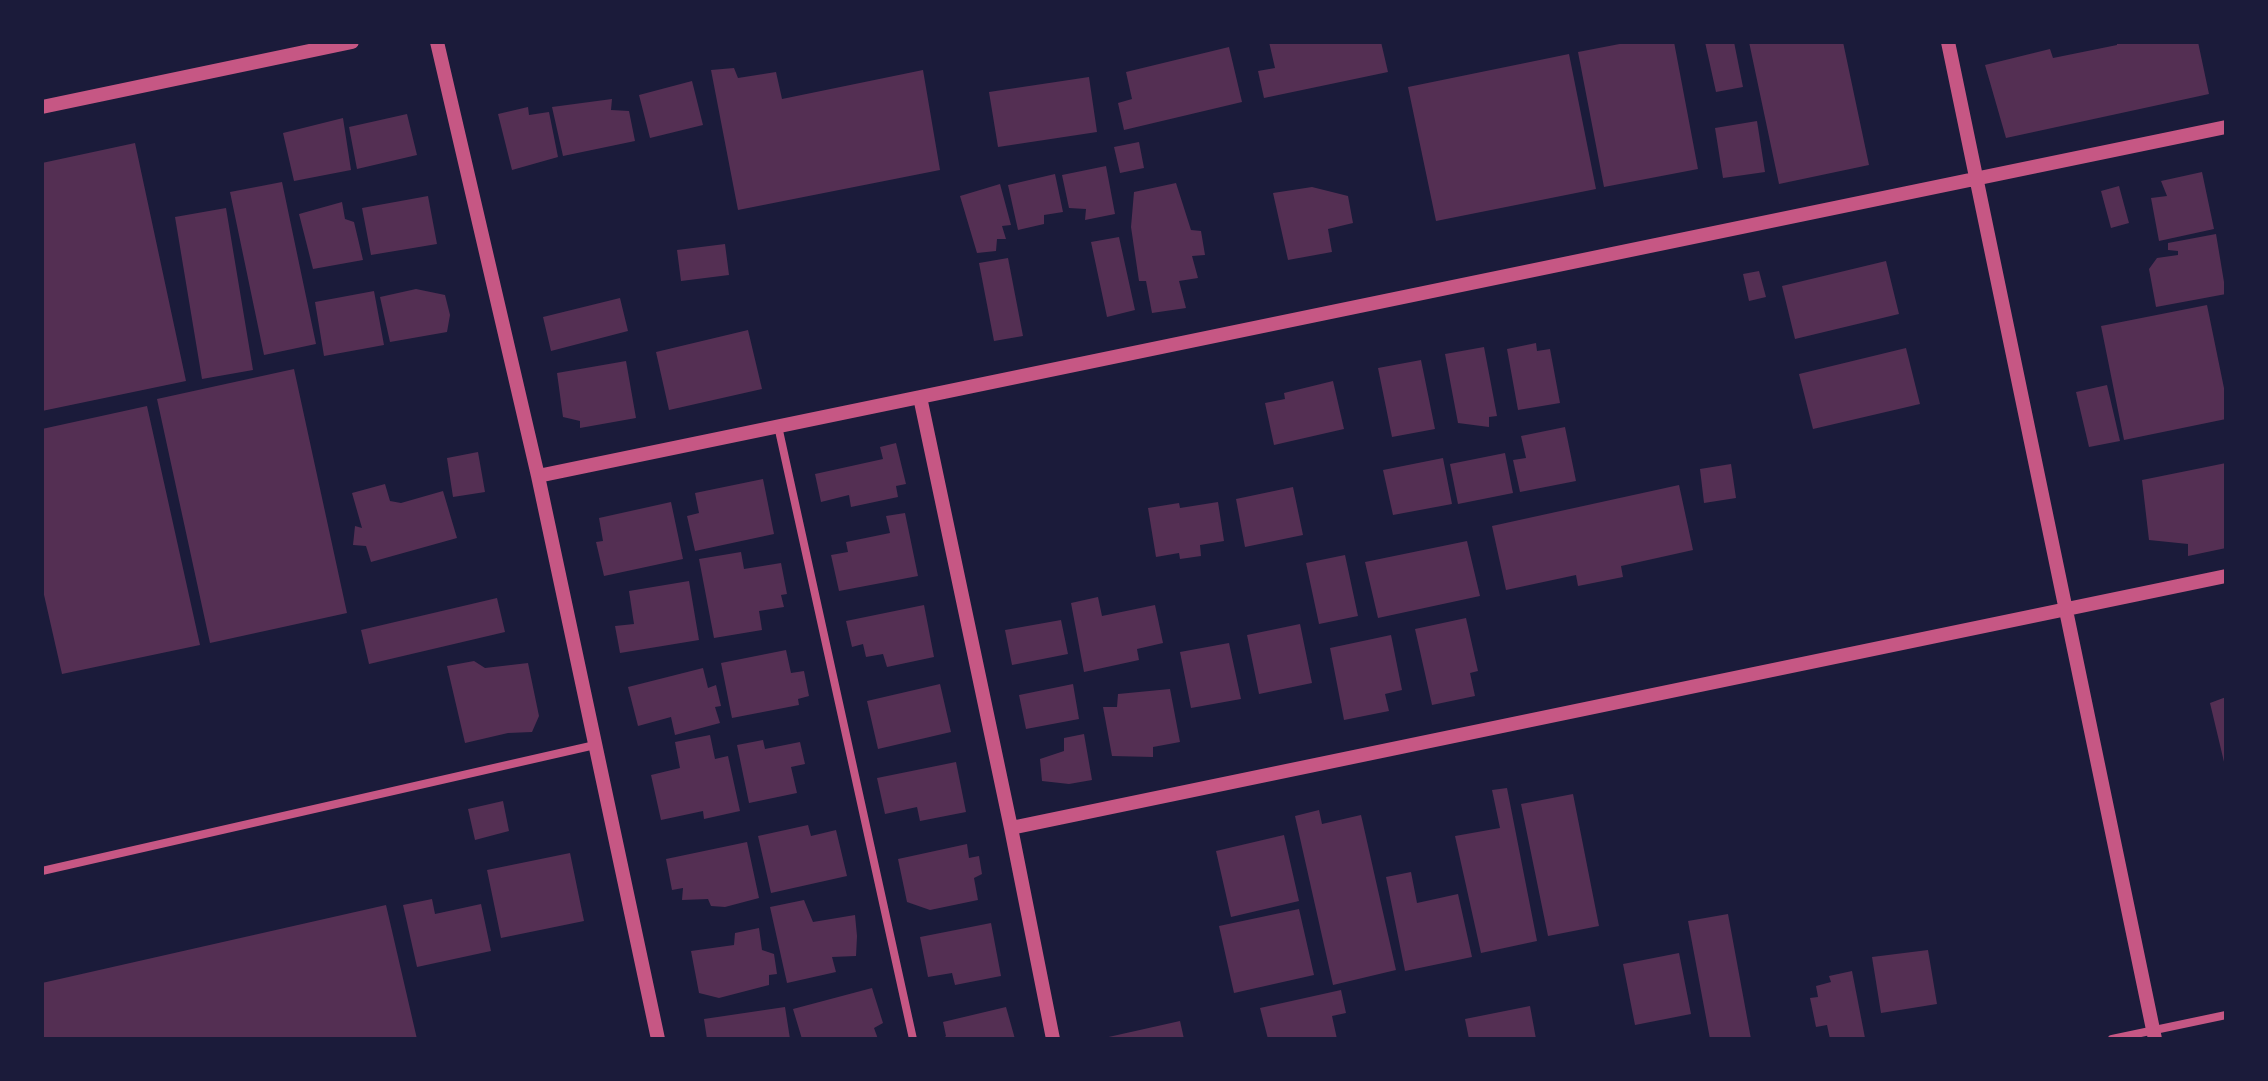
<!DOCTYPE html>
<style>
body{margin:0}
#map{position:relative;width:2268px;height:1081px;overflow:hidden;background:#1b1b3a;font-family:"Sofia Sans Condensed",sans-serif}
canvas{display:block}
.frame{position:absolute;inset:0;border:44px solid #1b1b3a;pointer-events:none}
</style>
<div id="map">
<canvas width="2268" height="1081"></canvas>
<div class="frame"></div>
</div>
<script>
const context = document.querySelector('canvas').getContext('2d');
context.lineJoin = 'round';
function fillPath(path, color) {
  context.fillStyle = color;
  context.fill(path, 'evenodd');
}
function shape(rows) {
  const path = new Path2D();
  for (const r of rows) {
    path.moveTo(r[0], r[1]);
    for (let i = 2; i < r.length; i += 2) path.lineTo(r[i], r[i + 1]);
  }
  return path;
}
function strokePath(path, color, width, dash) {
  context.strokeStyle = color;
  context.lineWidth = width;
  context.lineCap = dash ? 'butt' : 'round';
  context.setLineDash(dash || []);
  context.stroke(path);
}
const building = shape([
 [1269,42,1381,42,1388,72,1264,98,1258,71,1275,68],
 [1630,42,1674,42,1698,169,1604,187,1578,52],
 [1705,42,1734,42,1743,87,1716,92],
 [1749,42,1843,42,1869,165,1779,184],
 [2117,42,2198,42,2209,94,2006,138,1985,65,2050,49,2053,58,2117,45],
 [1229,47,1242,102,1124,130,1118,103,1132,99,1126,72],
 [1569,54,1596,189,1436,221,1408,87],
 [734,68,738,78,776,72,782,99,923,70,940,170,738,210,711,70],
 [1089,77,1097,132,998,147,989,92],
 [692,81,703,125,650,138,639,95],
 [612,99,611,110,629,111,635,141,563,156,552,107],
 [528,107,529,115,549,112,558,157,512,170,498,114],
 [407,114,417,155,357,169,349,127],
 [343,118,351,170,294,181,283,133],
 [1757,121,1765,172,1723,178,1715,128],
 [1139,142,1144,168,1120,173,1114,147],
 [135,143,186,381,42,411,42,163],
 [1106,166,1115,214,1085,220,1086,209,1069,208,1062,175],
 [2202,172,2214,229,2159,241,2151,198,2167,196,2161,181],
 [1055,174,1063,212,1044,215,1044,224,1018,230,1008,185],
 [282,182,316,344,264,355,230,192],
 [1176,183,1191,230,1201,231,1205,255,1192,256,1198,278,1179,281,1186,308,1152,313,1146,281,1139,281,1131,227,1134,192],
 [1000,184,1011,225,1002,226,1006,239,997,239,996,251,977,253,960,196],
 [2119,186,2129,223,2111,228,2101,191],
 [1312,187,1348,196,1353,223,1328,229,1332,252,1288,260,1273,193],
 [428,196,437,244,371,255,362,208],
 [342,202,345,219,354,222,363,260,313,269,299,214],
 [226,208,253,370,202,379,175,217],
 [2216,234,2226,294,2156,307,2149,269,2157,258,2178,255,2178,251,2168,250,2168,243],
 [1119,237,1135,310,1107,317,1091,242],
 [725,244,729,275,681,281,677,250],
 [1008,258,1023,336,994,341,979,263],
 [1886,261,1899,314,1795,339,1782,286],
 [1759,271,1766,297,1749,301,1743,274],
 [416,289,445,295,450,315,447,332,390,342,380,297],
 [374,291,384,345,324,356,315,302],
 [620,298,628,331,551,351,543,317],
 [2207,305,2226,398,2226,419,2124,440,2101,326],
 [748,330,762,389,669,410,656,352],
 [1536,343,1537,351,1550,349,1560,403,1518,410,1507,349],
 [1484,347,1497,416,1489,417,1489,427,1458,423,1445,354],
 [1906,348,1920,404,1813,429,1799,374],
 [1421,360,1435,429,1392,437,1378,368],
 [626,361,636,418,580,428,580,421,563,417,557,373],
 [294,369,347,613,210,643,157,399],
 [1333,381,1344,429,1274,445,1265,403,1285,399,1284,393],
 [2107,385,2120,441,2089,447,2076,392],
 [147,406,200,645,62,674,42,586,42,429],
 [1565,427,1576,481,1520,492,1513,460,1526,458,1521,436],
 [896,443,906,484,896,486,898,497,851,507,849,495,821,502,815,474,883,459,880,447],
 [478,452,485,492,453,497,447,458],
 [1505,453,1513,493,1458,504,1450,464],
 [1443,458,1452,504,1393,515,1383,470],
 [2226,463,2226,548,2188,556,2188,544,2149,540,2142,480],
 [1731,464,1736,498,1704,503,1700,469],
 [763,479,774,534,695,551,687,516,699,513,695,493],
 [385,484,390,501,401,503,443,491,457,538,371,562,366,546,353,545,355,526,362,528,352,493],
 [1679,485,1693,550,1621,566,1623,577,1578,586,1576,575,1506,590,1492,526],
 [1293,487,1303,535,1245,547,1236,499],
 [671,502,683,559,604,576,596,542,603,541,599,518],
 [1218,502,1224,541,1200,545,1201,556,1180,559,1179,553,1156,557,1148,508,1179,503,1180,508],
 [905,513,918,576,839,591,831,555,848,552,846,542,890,533,886,516],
 [1467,541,1480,596,1378,618,1365,562],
 [741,552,744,569,781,563,787,594,781,595,784,607,759,611,762,630,714,638,699,559],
 [1345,555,1358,616,1319,624,1306,563],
 [689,581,699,640,620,653,615,626,634,624,629,591],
 [1098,597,1102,616,1155,605,1163,643,1137,649,1139,660,1084,672,1071,603],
 [497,598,505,632,369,664,361,630],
 [924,605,934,657,887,667,883,654,866,657,863,644,852,647,846,621],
 [1466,618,1478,671,1470,673,1475,696,1432,705,1415,629],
 [1061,620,1068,654,1012,665,1005,630],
 [1300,624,1312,683,1259,694,1247,635],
 [1391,635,1402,690,1385,694,1389,711,1344,720,1330,648],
 [1229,643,1241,699,1191,708,1180,652],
 [786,650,791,673,804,671,809,696,798,699,799,705,732,718,721,663],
 [474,661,485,668,528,663,539,716,532,732,508,733,465,743,447,666],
 [703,668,708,688,716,685,721,706,715,707,720,723,675,735,671,717,638,726,628,687],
 [940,684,951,732,878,749,867,701],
 [1073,684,1079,719,1026,729,1019,695],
 [1170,689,1180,742,1153,747,1153,757,1112,756,1103,707,1117,707,1118,694],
 [2226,697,2226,766,2225,766,2210,703],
 [1084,734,1092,780,1069,784,1042,781,1040,759,1064,751,1064,738],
 [710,735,715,759,728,756,740,811,704,819,703,811,661,820,651,775,680,768,675,742],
 [763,740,765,749,800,742,805,764,791,767,797,793,749,803,737,745],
 [956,762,966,812,920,821,917,807,885,814,877,778],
 [1507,788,1537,941,1481,953,1455,836,1500,828,1492,790],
 [1573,794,1599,926,1548,936,1521,804],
 [503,801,509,831,475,840,468,809],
 [1319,810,1322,824,1361,815,1396,970,1333,985,1295,816],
 [808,825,811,836,836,830,847,876,771,893,758,836],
 [1284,835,1299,901,1231,917,1216,851],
 [747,842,759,898,725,907,711,906,708,899,682,900,683,888,672,890,666,859],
 [967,844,969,858,979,856,982,874,974,878,978,900,930,910,907,902,898,859],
 [570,853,584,921,501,938,487,870],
 [1411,872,1417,903,1458,894,1472,957,1405,971,1386,877],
 [432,899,435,914,481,904,491,951,417,967,403,905],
 [804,900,813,922,855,915,857,936,856,956,832,957,836,972,787,983,770,907],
 [386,905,417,1039,42,1039,42,983],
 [1299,909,1314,975,1234,993,1219,926],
 [1728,914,1751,1039,1710,1039,1688,921],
 [991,923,1001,976,955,985,952,973,928,977,920,937],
 [759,928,762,950,774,954,777,974,769,975,769,985,719,998,699,993,691,951,734,945,735,933],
 [1928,950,1937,1004,1881,1013,1872,957],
 [1679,953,1691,1014,1635,1025,1623,964],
 [1852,971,1865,1038,1830,1039,1827,1025,1816,1027,1810,998,1818,997,1816,986,1831,982,1829,976],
 [872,988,883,1023,874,1028,878,1039,802,1039,793,1009],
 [1341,990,1346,1013,1332,1016,1337,1039,1268,1039,1260,1008],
 [1530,1006,1536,1039,1469,1039,1465,1019],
 [785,1007,790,1039,707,1039,704,1019],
 [1006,1007,1015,1039,943,1039,946,1036,943,1022],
 [1180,1021,1184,1039,1105,1039,1104,1038]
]);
const minor = shape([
 [778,426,913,1039],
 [42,871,595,745],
 [2112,1039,2226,1015]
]);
const tertiary = shape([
 [437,42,538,476,658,1039],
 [1948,42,2155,1039],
 [42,107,352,42],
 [920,397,1011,828,1053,1039],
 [538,476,2226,127],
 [1011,828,2226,576]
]);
fillPath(building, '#542f53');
strokePath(minor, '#c65784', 8);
strokePath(tertiary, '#c65784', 14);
</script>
